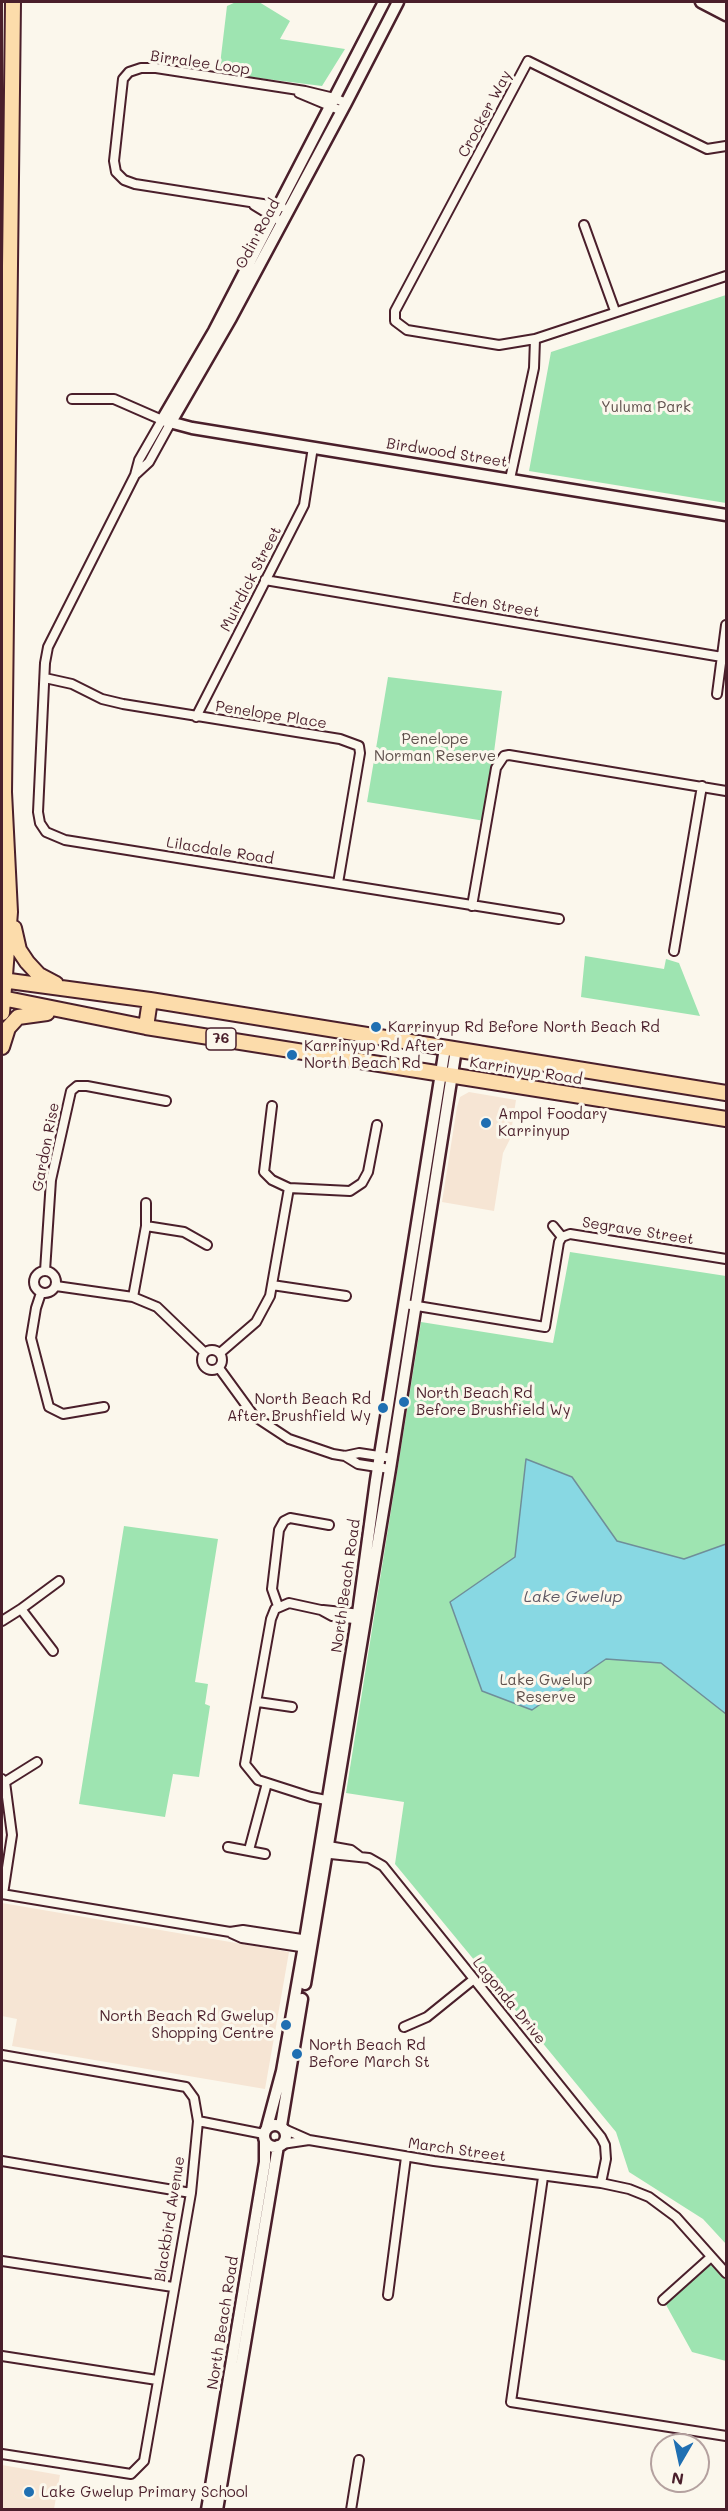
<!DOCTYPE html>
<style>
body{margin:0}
#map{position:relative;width:728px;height:2511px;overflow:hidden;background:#fbf7ec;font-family:Mali,sans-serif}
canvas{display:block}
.frame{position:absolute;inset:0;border:3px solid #4a1f2b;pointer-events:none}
.north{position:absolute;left:650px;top:2433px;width:60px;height:60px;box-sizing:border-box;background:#fbf7ec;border:2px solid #b4a19f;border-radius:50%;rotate:189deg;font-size:16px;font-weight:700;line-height:24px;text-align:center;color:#4a1f2b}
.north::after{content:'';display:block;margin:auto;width:21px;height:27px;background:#1f6fb2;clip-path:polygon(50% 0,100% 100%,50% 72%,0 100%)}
</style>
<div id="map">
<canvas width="728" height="2511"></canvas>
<div class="frame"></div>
<div class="north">N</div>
</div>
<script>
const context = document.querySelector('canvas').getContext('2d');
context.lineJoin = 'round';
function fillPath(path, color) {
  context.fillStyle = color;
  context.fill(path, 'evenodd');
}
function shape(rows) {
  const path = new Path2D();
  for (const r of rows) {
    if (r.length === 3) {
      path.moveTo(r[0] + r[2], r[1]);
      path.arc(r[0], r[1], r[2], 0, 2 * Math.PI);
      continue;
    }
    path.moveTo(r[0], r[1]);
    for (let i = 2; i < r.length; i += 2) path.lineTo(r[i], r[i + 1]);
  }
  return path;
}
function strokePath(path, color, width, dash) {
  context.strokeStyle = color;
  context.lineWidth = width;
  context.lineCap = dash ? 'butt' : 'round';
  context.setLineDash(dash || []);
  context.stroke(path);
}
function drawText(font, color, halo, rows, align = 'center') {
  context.font = font + ' Mali,sans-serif';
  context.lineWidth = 6;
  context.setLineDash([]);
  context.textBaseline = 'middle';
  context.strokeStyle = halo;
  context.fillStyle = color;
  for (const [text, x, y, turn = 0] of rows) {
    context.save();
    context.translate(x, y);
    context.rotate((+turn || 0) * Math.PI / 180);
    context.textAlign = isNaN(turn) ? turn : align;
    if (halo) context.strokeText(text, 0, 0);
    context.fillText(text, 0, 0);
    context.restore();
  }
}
const built = shape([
 [469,1092,516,1100,510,1139,503,1153,494,1211,442,1202,457,1107,460,1097],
 [2,1903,289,1952,265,2089,12,2046,17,2019,2,2016],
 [2,2465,60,2475,54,2509,2,2509]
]);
const green = shape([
 [236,2,259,2,290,21,280,39,345,49,322,86,219,73,227,6],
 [726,295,726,503,529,471,551,352],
 [388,677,502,691,485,821,367,802],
 [585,956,664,969,666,959,679,963,700,1016,581,997],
 [570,1252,726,1276,726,2244,703,2219,629,2172,616,2132,395,1864,404,1802,346,1793,421,1322,553,1343],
 [124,1526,218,1539,195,1682,208,1684,205,1704,210,1706,199,1777,173,1774,165,1817,79,1804],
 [711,2262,726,2278,726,2361,692,2352,665,2303]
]);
const water = shape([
 [526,1459,572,1477,617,1541,684,1559,726,1544,726,1714,661,1663,606,1659,532,1710,482,1691,450,1602,515,1557,526,1459]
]);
const street = shape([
 [299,93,342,111],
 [726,146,707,149,528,61,395,311,395,321,407,330,499,345,535,339,726,276],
 [254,205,277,219],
 [282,207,135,184,124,180,116,172,114,161,123,79,129,72,141,68,156,68,305,91,334,98,346,103],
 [584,225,615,311],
 [72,399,114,399,162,420,139,460,135,475,48,647,45,663,38,812,40,823,46,832,65,840,559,919],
 [136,474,149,462,171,422],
 [510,479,534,368,535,339],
 [265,580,722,657],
 [45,678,72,684,102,699,123,704,340,739,359,746,360,753,338,883],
 [717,694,726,625],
 [196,717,304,505,313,447],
 [472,906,496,768,504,756,509,755,726,791],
 [674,951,702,786],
 [272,1106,264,1172,272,1180,289,1188,350,1191,362,1183,368,1172,377,1125],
 [146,1226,184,1232,207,1245],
 [553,1226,562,1237],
 [45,1282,11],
 [45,1271,51,1180,71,1091,77,1086,87,1086,166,1101],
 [272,1285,346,1296],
 [56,1286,133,1297,157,1307,205,1353],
 [41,1293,36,1308,31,1338,49,1407,63,1414,104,1407],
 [133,1297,146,1226,146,1203],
 [405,1304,545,1327,559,1242,562,1237,570,1234,726,1259],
 [212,1360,10],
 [220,1353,256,1322,270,1296,289,1188],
 [219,1368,254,1416,289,1439,333,1454,345,1456,359,1453,392,1458],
 [345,1456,358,1464,390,1469],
 [278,1606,272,1589,279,1530,284,1521,290,1518,329,1525],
 [21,1609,53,1651],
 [323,1610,361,1614],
 [2,1621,21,1609,59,1581],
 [258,1702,292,1707],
 [2,1779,5,1782,12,1835,3,1894],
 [5,1782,37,1762],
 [331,1801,311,1797,258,1780,245,1764,271,1619,275,1609,289,1603,321,1610,332,1616,361,1620],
 [323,1845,351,1850,359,1856],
 [228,1847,265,1854],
 [249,1850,267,1783],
 [321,1853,369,1858,383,1866,601,2137,605,2145,606,2159,601,2183],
 [2,1894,230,1932,243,1930,308,1940],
 [231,1933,242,1938,307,1948],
 [404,2027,427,2017,474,1979],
 [2,2055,186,2087,194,2098,198,2121,191,2193,144,2461,131,2474,2,2454],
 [198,2121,264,2134],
 [284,2129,309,2140],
 [282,2144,309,2140,434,2161,601,2183,629,2189,649,2197,676,2217,726,2273],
 [2,2161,191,2193],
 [543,2177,511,2402,726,2436],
 [2,2261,173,2287],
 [388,2295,406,2157],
 [663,2300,711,2257],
 [2,2356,157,2380],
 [351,2510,359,2460]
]);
const secondary = shape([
 [384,2,214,331,162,420,192,428,726,515],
 [701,2,726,15],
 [719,2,726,5],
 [171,422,231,318,346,103,398,2],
 [305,1984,390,1469,456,1049],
 [275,2136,11],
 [281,2126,302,1999],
 [267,2127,282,2071,305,1940,358,1613,376,1480,445,1048],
 [207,2510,265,2162,265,2141],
 [217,2510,278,2146]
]);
const highway = shape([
 [14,928,19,950,27,962,39,975,56,984],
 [2,980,150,1000,726,1093],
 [2,998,146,1027,726,1119],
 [2,1013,10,912,4,792,13,2],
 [146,1027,150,1000],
 [2,1047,8,1028,18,1017,47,1013]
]);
const markers = [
 [376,1027,6,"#1f6fb2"],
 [292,1055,6,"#1f6fb2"],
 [486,1123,6,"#1f6fb2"],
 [404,1402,6,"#1f6fb2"],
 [383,1408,6,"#1f6fb2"],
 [286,2025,6,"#1f6fb2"],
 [297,2054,6,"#1f6fb2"],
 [29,2492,6,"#1f6fb2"]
];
const shields = [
 [221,1039,30]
];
const shieldNames = [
 ["76",221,1039]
];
const streetNames = [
 ["Birralee Loop",200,63,8],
 ["Crocker Way",485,114,-62],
 ["Odin Road",258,234,-62],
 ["Birdwood Street",447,453,9],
 ["Muirdick Street",251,579,-63],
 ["Eden Street",496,605,10],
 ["Penelope Place",271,715,9],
 ["Lilacdale Road",220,851,9],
 ["Karrinyup Road",526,1071,9],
 ["Gardon Rise",46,1147,-79],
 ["Segrave Street",638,1231,9],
 ["North Beach Road",346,1586,-82],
 ["Lagonda Drive",509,2001,51],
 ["March Street",457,2150,8],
 ["Blackbird Avenue",170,2219,-81],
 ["North Beach Road",223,2323,-81]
];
const parkNames = [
 ["Yuluma Park",646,407],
 ["Penelope",435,739],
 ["Norman Reserve",435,756],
 ["Lake Gwelup",546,1680],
 ["Reserve",546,1697]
];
const poiNames = [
 ["Karrinyup Rd Before North Beach Rd",388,1027],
 ["Karrinyup Rd After",304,1046],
 ["North Beach Rd",304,1063],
 ["Ampol Foodary",498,1114],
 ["Karrinyup",498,1131],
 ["North Beach Rd",416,1393],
 ["Before Brushfield Wy",416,1410],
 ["North Beach Rd",371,1399,"right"],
 ["After Brushfield Wy",371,1416,"right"],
 ["North Beach Rd Gwelup",274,2016,"right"],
 ["Shopping Centre",274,2033,"right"],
 ["North Beach Rd",309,2045],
 ["Before March St",309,2062],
 ["Lake Gwelup Primary School",41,2492]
];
const waterNames = [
 ["Lake Gwelup",573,1597]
];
fillPath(built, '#f6e5d4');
fillPath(green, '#9ee4b1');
fillPath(water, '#88d8e3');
strokePath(water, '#6f8e99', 1.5);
strokePath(street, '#4a1f2b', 12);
strokePath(secondary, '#4a1f2b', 15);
strokePath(highway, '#4a1f2b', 18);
strokePath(street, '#fbf7ec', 8);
strokePath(secondary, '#fbf7ec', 10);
strokePath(highway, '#fcdcab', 14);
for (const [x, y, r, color] of markers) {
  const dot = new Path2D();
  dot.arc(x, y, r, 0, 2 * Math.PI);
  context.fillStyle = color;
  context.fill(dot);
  strokePath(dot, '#fbf7ec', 2);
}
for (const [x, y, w] of shields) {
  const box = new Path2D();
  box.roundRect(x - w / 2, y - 11, w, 22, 4.5);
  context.fillStyle = '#fbf7ec';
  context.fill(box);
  strokePath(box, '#4a1f2b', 1.5);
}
drawText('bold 14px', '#4a1f2b', null, shieldNames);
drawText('15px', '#4a1f2b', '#fbf7ec', streetNames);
drawText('15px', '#5f504c', '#fbf7ec', parkNames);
drawText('15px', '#4a1f2b', '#fbf7ec', poiNames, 'left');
drawText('italic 16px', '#5d5662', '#fbf7ec', waterNames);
</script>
